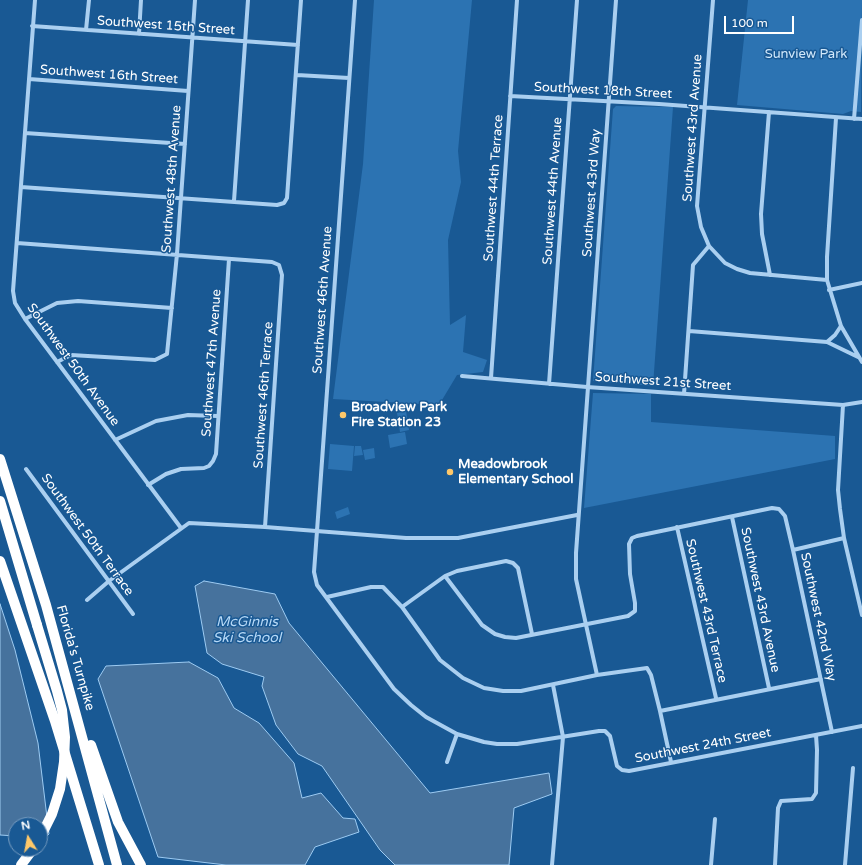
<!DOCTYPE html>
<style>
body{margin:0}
#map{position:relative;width:862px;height:865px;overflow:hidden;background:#195994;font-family:"Varela Round",sans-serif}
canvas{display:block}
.north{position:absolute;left:8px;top:817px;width:40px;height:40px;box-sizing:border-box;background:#195994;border:1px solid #759bbf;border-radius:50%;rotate:349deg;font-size:11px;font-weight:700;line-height:16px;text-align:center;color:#fff}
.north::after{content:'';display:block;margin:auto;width:14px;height:18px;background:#ffc869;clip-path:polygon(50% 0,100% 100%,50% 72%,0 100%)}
.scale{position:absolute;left:724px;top:16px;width:70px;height:18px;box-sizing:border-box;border:2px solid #fff;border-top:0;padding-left:5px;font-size:12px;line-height:14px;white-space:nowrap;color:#fff;-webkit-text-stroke:3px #195994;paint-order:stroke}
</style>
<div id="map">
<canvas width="862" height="865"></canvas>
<div class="north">N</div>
<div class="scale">100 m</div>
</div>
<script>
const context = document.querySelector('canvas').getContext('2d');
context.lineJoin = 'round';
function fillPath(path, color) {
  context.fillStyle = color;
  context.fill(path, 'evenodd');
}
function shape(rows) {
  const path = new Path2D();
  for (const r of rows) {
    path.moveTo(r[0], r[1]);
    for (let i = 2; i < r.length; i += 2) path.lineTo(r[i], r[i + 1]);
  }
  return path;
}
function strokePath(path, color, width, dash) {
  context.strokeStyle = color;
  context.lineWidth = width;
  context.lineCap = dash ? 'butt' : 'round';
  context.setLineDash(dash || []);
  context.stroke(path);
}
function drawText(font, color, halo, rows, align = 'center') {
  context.font = font + ' "Varela Round",sans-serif';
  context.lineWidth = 3;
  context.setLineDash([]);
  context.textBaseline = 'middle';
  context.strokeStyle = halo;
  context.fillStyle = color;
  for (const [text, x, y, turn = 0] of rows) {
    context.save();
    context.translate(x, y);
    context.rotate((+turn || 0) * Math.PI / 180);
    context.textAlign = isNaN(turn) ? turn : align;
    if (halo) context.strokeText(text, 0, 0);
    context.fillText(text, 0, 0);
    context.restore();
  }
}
const green = shape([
 [374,0,472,0,458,151,461,182,448,240,450,325,466,315,463,352,487,360,483,372,457,375,439,405,333,399,363,164],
 [748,0,862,0,861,112,851,111,843,114,737,105],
 [616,106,673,107,653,386,593,381,613,109],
 [593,393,651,394,651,422,835,436,835,459,584,508],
 [406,411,409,430,400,432,397,413],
 [405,432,407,444,390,448,388,435],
 [330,444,354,446,352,471,328,469],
 [355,446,361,446,363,455,354,456],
 [374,448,375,458,365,460,363,450],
 [348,507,350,514,337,519,335,512]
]);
const water = shape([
 [204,581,275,594,289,623,430,793,549,773,552,794,514,808,509,865,395,865,380,850,322,766,298,754,276,725,262,686,264,677,222,664,207,653,195,586,204,581],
 [0,604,15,650,38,743,49,834,45,838,40,837,40,825,16,825,16,836,0,835,0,604],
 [189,662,218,678,234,708,259,723,294,763,302,798,321,793,343,818,355,819,359,832,315,847,305,865,226,865,158,857,98,679,106,666,189,662]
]);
const street = shape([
 [35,0,13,291,15,303,25,319,181,528],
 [355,0,317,531,314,572,317,585,394,689,411,705,426,717,457,734,484,742,497,744,517,744,599,731,605,731,610,736,617,766,622,770,629,771,862,726],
 [32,26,298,45],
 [86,30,89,0],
 [139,34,141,0],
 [297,75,349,78],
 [29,79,188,91],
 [510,96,659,104,862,119],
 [769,112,761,214,762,234,770,275],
 [836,118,827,257,827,280,841,326,862,362],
 [854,119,862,20],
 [25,133,185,144],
 [21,187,277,205,284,203,287,198,301,0],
 [234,201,248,0],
 [17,243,272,262,279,265,282,275,265,527],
 [709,246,725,263,737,269,750,273,827,280],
 [829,290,862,283],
 [25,319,57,303,78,301,172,308],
 [689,331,827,342,858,357],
 [827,342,835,335,841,326],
 [57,362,71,355,155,360,167,354,177,254,195,0],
 [462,376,587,387,843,405,862,402],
 [491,378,517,0],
 [549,384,577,0],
 [684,394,693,265,709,246,701,227,697,206,713,0],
 [843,405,838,490,840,509,844,538,862,615],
 [115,440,156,421,188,415,217,416],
 [26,469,133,614],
 [148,485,166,474,181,469,204,468,209,466,213,461,216,454,229,259],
 [732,517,769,688],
 [677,527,716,698],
 [793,550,844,538],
 [445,576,482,625,495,634,505,637,516,638,628,616,635,611,635,603,630,574,629,544,632,538,637,536,772,508,779,509,785,516,793,550,832,732],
 [327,597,371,587,383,587,402,607,440,660,463,678,484,688,503,691,521,691,597,675,647,668,651,675,660,711,671,762],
 [87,600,109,581,189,523,265,527,406,538,458,538,577,515],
 [402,607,445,576,457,571,506,561,513,563,518,568,532,634],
 [597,675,576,579,576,553,616,0],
 [660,711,821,679],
 [447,762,457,734],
 [552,865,563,737,553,685],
 [711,865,715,819],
 [775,865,778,808,781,801,812,799,816,793,817,750,816,735],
 [845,865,853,768]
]);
const highway = shape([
 [0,459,46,605,117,865],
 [0,501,37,625],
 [0,561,55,721,99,865],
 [91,745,118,822,141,865],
 [21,865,33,849]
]);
const highwayBridge = shape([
 [37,625,57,691,62,710,65,737,64,762,60,789,52,814,40,838]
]);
const markers = [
 [343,415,4,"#ffc869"],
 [450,472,4,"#ffc869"]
];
const streetNames = [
 ["Southwest 15th Street",166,26,4],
 ["Southwest 16th Street",109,75,4],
 ["Southwest 18th Street",603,91,3],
 ["Southwest 43rd Avenue",693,128,-86],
 ["Southwest 48th Avenue",172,179,-86],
 ["Southwest 44th Terrace",494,188,-86],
 ["Southwest 44th Avenue",553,191,-86],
 ["Southwest 43rd Way",592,193,-86],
 ["Southwest 46th Avenue",323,300,-86],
 ["Southwest 47th Avenue",212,363,-86],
 ["Southwest 50th Avenue",73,365,54],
 ["Southwest 21st Street",663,382,4],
 ["Southwest 46th Terrace",264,395,-86],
 ["Southwest 50th Terrace",87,535,54],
 ["Southwest 43rd Avenue",760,600,78],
 ["Southwest 43rd Terrace",706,611,77],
 ["Southwest 42nd Way",818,617,78],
 ["Florida's Turnpike",75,658,74],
 ["Southwest 24th Street",703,746,-11]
];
const parkNames = [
 ["Sunview Park",806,55]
];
const poiNames = [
 ["Broadview Park",351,408],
 ["Fire Station 23",351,423],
 ["Meadowbrook",458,465],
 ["Elementary School",458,480]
];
const waterNames = [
 ["McGinnis",247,622],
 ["Ski School",247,638]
];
fillPath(green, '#2c73b2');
fillPath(water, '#46729d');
strokePath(water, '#9dcbf2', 1);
strokePath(street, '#aacff0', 4);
strokePath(highway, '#fff', 10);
strokePath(highwayBridge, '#fff', 10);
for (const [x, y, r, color] of markers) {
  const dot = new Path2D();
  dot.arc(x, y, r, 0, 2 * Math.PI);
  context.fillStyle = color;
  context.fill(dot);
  strokePath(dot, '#195994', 1.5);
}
drawText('13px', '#fff', '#195994', streetNames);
drawText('13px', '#d1e8fb', '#195994', parkNames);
drawText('bold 13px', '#fff', '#195994', poiNames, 'left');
drawText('italic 14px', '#b7d9f7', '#195994', waterNames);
</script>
